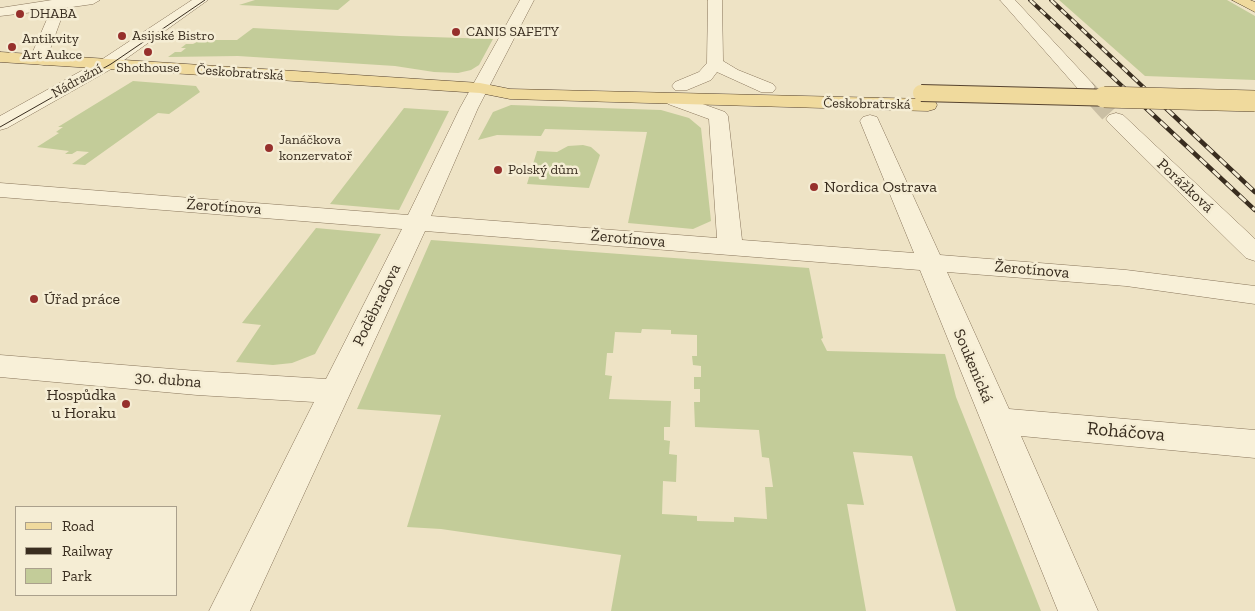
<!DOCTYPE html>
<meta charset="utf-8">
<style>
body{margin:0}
#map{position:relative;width:1255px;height:611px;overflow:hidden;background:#eee3c5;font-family:"Zilla Slab",serif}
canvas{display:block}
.legend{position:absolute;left:15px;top:506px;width:162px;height:90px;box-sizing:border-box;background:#f5edd4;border:1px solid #aaa08c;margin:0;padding:6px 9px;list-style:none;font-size:15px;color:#392d1f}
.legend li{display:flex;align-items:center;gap:10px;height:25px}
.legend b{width:25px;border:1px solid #aaa08c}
</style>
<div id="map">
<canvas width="1255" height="611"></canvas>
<ul class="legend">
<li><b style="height:6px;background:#f0da9d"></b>Road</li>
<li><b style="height:6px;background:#392d1f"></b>Railway</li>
<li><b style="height:14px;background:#c3cc99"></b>Park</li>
</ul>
</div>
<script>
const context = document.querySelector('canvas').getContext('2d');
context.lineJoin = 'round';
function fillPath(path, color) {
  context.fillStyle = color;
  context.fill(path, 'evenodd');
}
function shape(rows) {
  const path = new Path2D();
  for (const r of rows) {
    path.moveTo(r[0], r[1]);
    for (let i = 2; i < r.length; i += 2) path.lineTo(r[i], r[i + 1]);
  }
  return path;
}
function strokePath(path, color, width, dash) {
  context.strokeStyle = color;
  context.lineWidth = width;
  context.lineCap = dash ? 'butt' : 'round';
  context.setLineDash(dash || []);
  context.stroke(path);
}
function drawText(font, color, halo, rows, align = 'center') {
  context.font = font + ' "Zilla Slab",serif';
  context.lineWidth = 5;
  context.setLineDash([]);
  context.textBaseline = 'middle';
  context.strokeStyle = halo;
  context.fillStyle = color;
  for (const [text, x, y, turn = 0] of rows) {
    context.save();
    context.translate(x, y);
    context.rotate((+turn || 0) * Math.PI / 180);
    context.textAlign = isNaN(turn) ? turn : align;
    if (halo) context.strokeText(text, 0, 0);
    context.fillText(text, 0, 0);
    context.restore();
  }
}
const green = shape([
 [255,0,350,0,338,10,239,5],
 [1059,0,1227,0,1255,16,1255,80,1145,76],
 [253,28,400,36,493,39,479,65,471,70,458,73,434,72,395,66,238,56,168,57,175,52,181,52,186,48,181,48,186,44,193,44,201,40,237,40],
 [133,81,196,86,200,92,169,114,158,113,85,165,72,164,89,152,77,151,72,154,65,154,69,151,37,147,59,133,56,132,63,127,58,127],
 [511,105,661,110,689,118,701,128,711,221,693,229,628,223,647,132,545,129,541,136,497,135,478,140,493,112],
 [404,108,449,111,399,210,330,204],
 [583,145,591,147,600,155,589,188,527,184,537,151,557,152,568,146],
 [316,228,381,234,315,354,292,363,273,365,236,362,261,325,242,323],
 [431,240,809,268,823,338,821,339,827,351,945,354,956,397,1041,611,956,611,912,456,853,452,864,505,847,504,866,611,611,611,621,555,441,529,407,527,441,415,357,409],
 [642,329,671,330,671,334,697,335,697,356,692,356,693,365,701,366,701,377,694,377,694,389,700,389,700,402,694,402,695,427,759,430,762,457,769,458,773,487,765,487,767,519,734,517,734,522,697,521,697,516,662,514,663,481,676,482,677,455,669,454,670,441,664,440,664,427,670,427,671,401,609,399,612,376,605,375,607,353,613,353,615,332,641,333]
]);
const minorTunnelFar1 = shape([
 [1086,87,1097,99]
]);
const minorTunnel = shape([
 [1096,97,1116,119]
]);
const minor = shape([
 [52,0,100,0,93,4,65,8,48,55,52,60,50,64,44,65,38,64,31,56,51,10,0,16,0,8,52,0],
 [192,0,208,0,113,68,7,128,0,130,0,116,101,60,192,0],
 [520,0,534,0,478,108,431,216,717,238,709,119,668,104,666,100,668,96,675,94,725,112,728,116,742,240,914,253,860,121,863,117,870,115,877,117,940,255,1126,270,1255,286,1255,304,1126,286,947,272,1009,409,1255,430,1255,458,1021,436,1098,611,1058,611,920,270,425,231,250,611,209,611,314,402,197,395,0,377,0,355,197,371,326,379,402,229,0,197,0,183,408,215,460,108,520,0],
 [708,0,722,0,723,61,738,70,773,84,776,88,773,92,761,92,717,72,711,80,687,90,675,90,672,86,675,82,699,72,707,63,708,0],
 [1000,0,1015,0,1092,83,1095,87,1092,91,1080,91,1000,0],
 [1116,113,1123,115,1255,239,1255,261,1246,258,1109,123,1106,119,1109,115,1116,113]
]);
const major = shape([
 [1232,0,1250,0,1255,2,1255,12,1232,0],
 [0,52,480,83,510,89,928,99,935,101,937,105,935,109,928,111,510,99,480,93,0,62,0,52]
]);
const tram = shape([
 [0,127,111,64,205,0]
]);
const railFar1 = shape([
 [1030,0,1136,99],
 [1051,0,1156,99]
]);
const rail = shape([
 [1134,97,1255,210],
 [1154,97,1255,192]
]);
const majorBridgeFar1 = shape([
 [921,93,1156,99]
]);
const majorBridge = shape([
 [1104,97,1255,101]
]);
const markers = [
 [20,14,5,"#96302c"],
 [456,32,5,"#96302c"],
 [122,36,5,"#96302c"],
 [12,47,5,"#96302c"],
 [148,52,5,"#96302c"],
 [269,148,5,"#96302c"],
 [498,170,5,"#96302c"],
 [814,187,5,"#96302c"],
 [34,299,5,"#96302c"],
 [126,404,5,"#96302c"]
];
const farPoinames = [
 ["DHABA",30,14],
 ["CANIS SAFETY",466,32],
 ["Asijské Bistro",132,36],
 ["Antikvity",22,39],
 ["Art Aukce",22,55],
 ["Shothouse",148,68,"center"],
 ["Janáčkova",279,140],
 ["konzervatoř",279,156],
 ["Polský dům",508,170]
];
const farStreetnames = [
 ["Českobratrská",240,73,4],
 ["Nádražní",77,81,-29],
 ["Českobratrská",867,104,1]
];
const streetNames = [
 ["Porážková",1185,186,43],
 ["Žerotínova",224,207,4],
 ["Žerotínova",628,239,5],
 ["Žerotínova",1032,270,5],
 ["Poděbradova",377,305,-64],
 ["Soukenická",973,366,67],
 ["30. dubna",168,380,5]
];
const poiNames = [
 ["Nordica Ostrava",824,187],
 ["Úřad práce",44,299],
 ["Hospůdka",116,395,"right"],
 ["u Horaku",116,413,"right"]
];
const nearStreetnames = [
 ["Roháčova",1126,432,5]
];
fillPath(green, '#c3cc99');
strokePath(minorTunnelFar1, '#cabfa4', 16, [16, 8]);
strokePath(minorTunnel, '#cabfa4', 21, [21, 11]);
strokePath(minor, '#88755b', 1);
strokePath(major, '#56432f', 1);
fillPath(minor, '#f8f0d8');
fillPath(major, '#f0da9d');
strokePath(tram, '#392d1f', 1);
strokePath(railFar1, '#392d1f', 4);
strokePath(rail, '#392d1f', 4.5);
strokePath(railFar1, '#f5edd4', 2.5, [7]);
strokePath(rail, '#f5edd4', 3, [9]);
strokePath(majorBridgeFar1, '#56432f', 18, []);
strokePath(majorBridge, '#56432f', 22, []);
strokePath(majorBridgeFar1, '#f0da9d', 16);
strokePath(majorBridge, '#f0da9d', 21);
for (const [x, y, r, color] of markers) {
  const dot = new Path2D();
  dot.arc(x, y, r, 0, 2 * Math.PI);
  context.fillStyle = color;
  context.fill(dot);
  strokePath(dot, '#f5edd4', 2);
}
drawText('14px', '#392d1f', '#f5edd4', farPoinames, 'left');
drawText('14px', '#392d1f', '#f5edd4', farStreetnames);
drawText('16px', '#392d1f', '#f5edd4', streetNames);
drawText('16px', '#392d1f', '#f5edd4', poiNames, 'left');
drawText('19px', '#392d1f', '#f5edd4', nearStreetnames);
</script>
